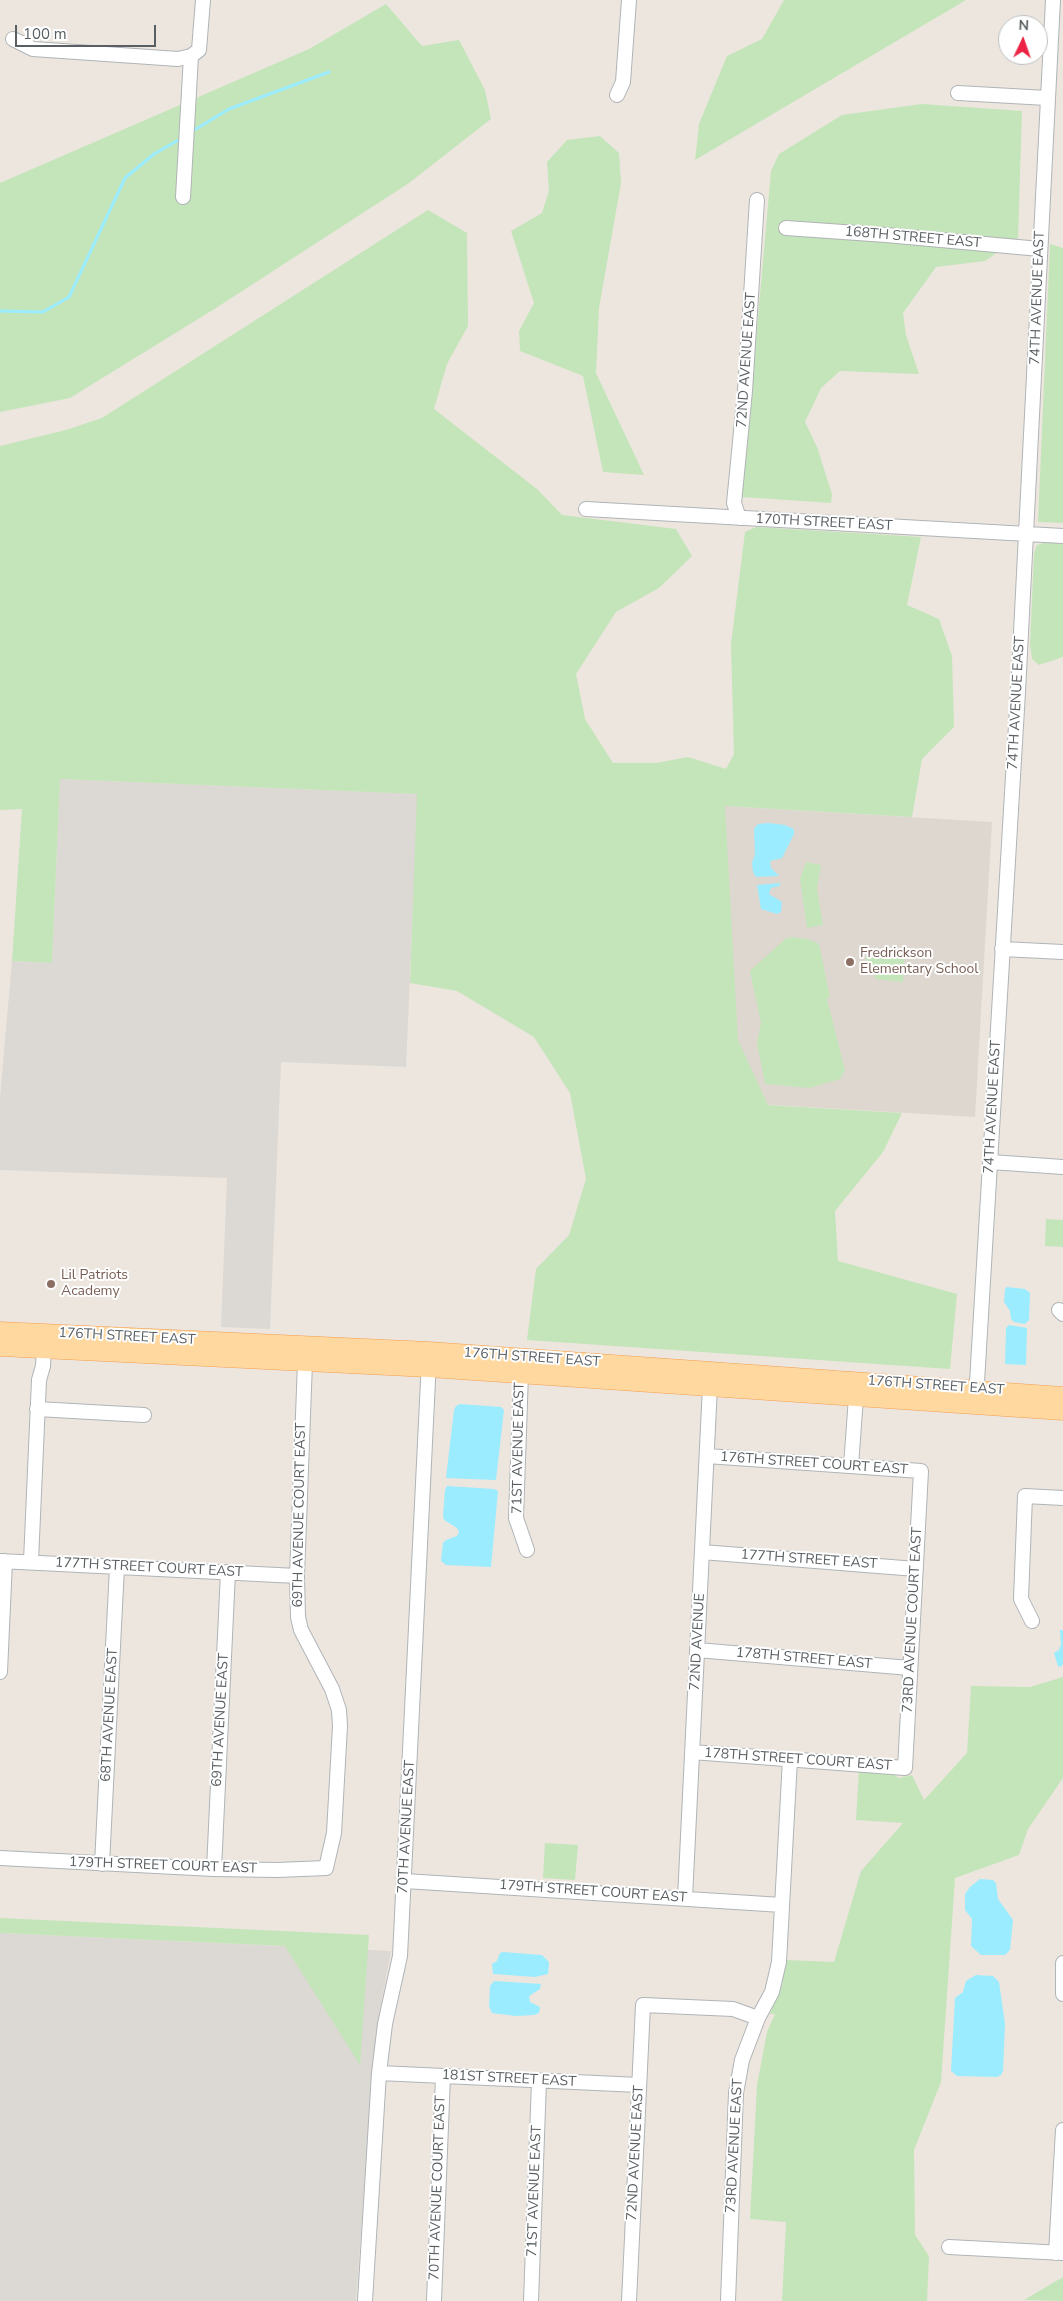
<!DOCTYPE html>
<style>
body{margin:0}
#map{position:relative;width:1063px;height:2301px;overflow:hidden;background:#ece6df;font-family:"Nunito Sans",sans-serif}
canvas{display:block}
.north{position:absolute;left:998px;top:15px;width:50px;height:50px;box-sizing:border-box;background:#fff;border:1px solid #bcbfc0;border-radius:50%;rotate:3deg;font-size:14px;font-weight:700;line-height:20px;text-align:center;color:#585e61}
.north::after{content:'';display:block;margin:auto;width:18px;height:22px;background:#ed2345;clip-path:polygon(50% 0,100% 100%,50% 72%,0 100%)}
.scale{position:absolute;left:15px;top:25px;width:141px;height:22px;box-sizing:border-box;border:2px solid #585e61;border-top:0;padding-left:6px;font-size:15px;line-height:18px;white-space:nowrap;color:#585e61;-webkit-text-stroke:4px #fff;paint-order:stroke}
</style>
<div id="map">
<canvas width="1063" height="2301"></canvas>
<div class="north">N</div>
<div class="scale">100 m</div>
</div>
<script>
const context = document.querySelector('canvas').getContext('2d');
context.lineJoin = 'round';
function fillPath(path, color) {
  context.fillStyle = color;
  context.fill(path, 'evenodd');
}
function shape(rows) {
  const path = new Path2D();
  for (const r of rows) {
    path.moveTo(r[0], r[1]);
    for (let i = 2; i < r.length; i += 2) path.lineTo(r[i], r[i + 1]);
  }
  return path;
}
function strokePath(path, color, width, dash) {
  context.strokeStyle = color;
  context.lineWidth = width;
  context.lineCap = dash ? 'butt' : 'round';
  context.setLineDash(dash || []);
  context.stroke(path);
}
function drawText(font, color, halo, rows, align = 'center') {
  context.font = font + ' "Nunito Sans",sans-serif';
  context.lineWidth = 4;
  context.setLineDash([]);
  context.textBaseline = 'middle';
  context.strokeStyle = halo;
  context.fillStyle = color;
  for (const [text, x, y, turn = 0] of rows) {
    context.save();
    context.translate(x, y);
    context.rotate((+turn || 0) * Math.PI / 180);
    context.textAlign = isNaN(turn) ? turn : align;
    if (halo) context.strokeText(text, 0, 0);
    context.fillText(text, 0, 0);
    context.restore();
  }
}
const industrial = shape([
 [60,779,418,794,406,1067,281,1062,270,1329,221,1327,227,1178,0,1170,0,1097,12,961,52,963],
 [0,1933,391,1951,376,2031,356,2301,0,2301]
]);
const education = shape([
 [725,806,992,822,975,1117,707,1101]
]);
const green = shape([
 [784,0,966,0,695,160,699,124,727,56,762,39],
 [386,4,422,46,459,40,485,90,491,119,409,183,216,308,70,398,0,412,0,183,309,49],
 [922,104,1022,111,1018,238,985,261,936,267,903,313,906,335,919,374,840,371,821,388,805,422,817,447,832,494,831,503,742,497,771,171,779,154,842,115],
 [600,136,619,153,621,183,599,308,596,373,644,475,603,472,583,376,520,351,519,331,534,303,511,231,542,213,549,191,547,162,567,140],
 [428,210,467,233,468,326,447,364,434,409,537,489,562,515,676,529,692,556,659,588,616,612,576,674,585,719,613,763,656,763,688,757,726,769,734,754,731,644,745,532,756,527,921,537,907,605,939,619,952,656,954,727,922,759,912,817,725,806,738,1040,768,1105,902,1113,883,1152,835,1211,838,1261,957,1294,950,1369,527,1340,536,1269,569,1235,586,1179,570,1093,534,1037,457,991,410,983,417,794,60,779,52,963,12,961,22,809,0,810,0,446,66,430,102,418],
 [1050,244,1063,248,1063,523,1038,522],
 [1046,542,1063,544,1063,657,1039,665,1032,659,1030,644,1034,553,1037,545],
 [806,862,821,865,817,888,823,925,807,928,800,879],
 [791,937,808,939,819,944,830,997,827,998,828,1003,845,1070,840,1079,809,1088,765,1084,757,1043,761,1023,750,971,785,939],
 [892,950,905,951,903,982,876,979,865,957],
 [1046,1219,1063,1220,1063,1247,1045,1246],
 [1063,1677,1063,1778,1028,1829,1019,1855,955,1878,941,2082,914,2150,915,2235,929,2256,927,2301,782,2301,786,2222,750,2219,757,2085,767,2032,775,2014,770,2014,782,1986,786,1960,834,1962,861,1871,903,1823,856,1820,859,1770,890,1772,899,1778,912,1775,924,1800,967,1753,971,1686,1030,1687],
 [545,1843,578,1845,575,1880,543,1878],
 [0,1918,369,1935,360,2065,285,1946,0,1933],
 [1063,2277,1063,2301,1024,2300]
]);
const water = shape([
 [768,823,785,825,794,829,794,834,782,858,770,861,771,868,779,876,756,877,753,872,752,863,755,854,754,829,758,824],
 [781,883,779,886,771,888,769,894,782,902,781,912,777,914,761,909,757,885],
 [1007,1287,1025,1289,1030,1293,1029,1320,1025,1324,1014,1322,1011,1319,1010,1311,1004,1302,1005,1289],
 [1009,1325,1027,1328,1026,1365,1005,1364,1006,1328],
 [460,1404,501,1407,504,1410,496,1480,446,1478,454,1410,456,1406],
 [447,1486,494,1489,498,1491,491,1567,446,1565,441,1561,443,1543,446,1540,457,1536,459,1532,457,1528,444,1520,443,1516,445,1490],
 [1060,1630,1063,1630,1063,1664,1061,1667,1058,1666,1054,1653,1059,1650,1061,1645],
 [980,1879,993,1880,996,1883,998,1899,1013,1920,1010,1950,1005,1955,981,1955,971,1946,972,1919,965,1910,965,1894,970,1887],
 [503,1952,542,1955,549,1962,548,1974,535,1977,493,1974,492,1964,497,1961,500,1953],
 [976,1975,993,1976,999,1982,1005,2024,1003,2071,1001,2075,997,2077,957,2076,951,2071,955,1998,963,1992,966,1981],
 [494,1981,541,1984,540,1989,529,1996,530,2002,540,2007,539,2013,534,2015,516,2016,492,2013,489,2006,490,1986]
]);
const stream = shape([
 [191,132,229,109,329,72],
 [0,311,43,312,69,297,125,178,154,154,182,138]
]);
const minor = shape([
 [13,39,33,49,178,59,191,56,199,50,203,0],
 [958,93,1047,98],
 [617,95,623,82,629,0],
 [183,197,191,56],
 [786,228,886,235,1040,249],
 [586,509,1063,536],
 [739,518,734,503,745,391,757,200],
 [1002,949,1063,952],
 [991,1162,1063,1167],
 [1059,1310,1063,1314],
 [521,1373,516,1518,527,1550],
 [976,1399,1018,692,1053,0],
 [37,1409,144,1415],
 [851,1466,856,1397],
 [702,1552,916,1569],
 [0,1561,297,1576],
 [31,1561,39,1380,43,1366,44,1348],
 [1032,1621,1021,1599,1025,1496,1063,1498],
 [697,1650,910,1668],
 [0,1672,5,1561],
 [692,1752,905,1768,921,1471,707,1456],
 [0,1858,214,1869,277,1870,326,1868,334,1833,340,1726,339,1710,332,1689,301,1630,298,1617,297,1576,305,1362],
 [102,1864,117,1567],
 [214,1869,228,1572],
 [405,1881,782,1905],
 [685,1898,710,1386],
 [1063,1963,1063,1994],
 [379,2073,639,2085],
 [949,2247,1063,2253],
 [1056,2253,1063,2130],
 [365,2301,379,2073,385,2024,400,1956,429,1360],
 [434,2301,443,2076],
 [531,2301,539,2081],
 [629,2301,643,2005,733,2009,758,2018],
 [728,2301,736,2093,742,2060,758,2018,772,1992,779,1962,790,1759]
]);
const major = shape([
 [0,1331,429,1351,1063,1396],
 [0,1347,429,1368,1063,1411]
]);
const markers = [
 [850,962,5,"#8d6e63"],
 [51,1284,5,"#8d6e63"]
];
const streetNames = [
 ["168TH STREET EAST",913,238,5],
 ["74TH AVENUE EAST",1038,298,-88],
 ["72ND AVENUE EAST",747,360,-86],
 ["170TH STREET EAST",824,523,3],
 ["74TH AVENUE EAST",1017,703,-87],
 ["74TH AVENUE EAST",993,1107,-87],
 ["176TH STREET EAST",127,1337,3],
 ["176TH STREET EAST",532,1358,4],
 ["176TH STREET EAST",936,1386,4],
 ["71ST AVENUE EAST",519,1448,-89],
 ["176TH STREET COURT EAST",814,1464,4],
 ["69TH AVENUE COURT EAST",300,1515,-89],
 ["177TH STREET EAST",809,1560,4],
 ["177TH STREET COURT EAST",149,1568,3],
 ["73RD AVENUE COURT EAST",913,1620,-87],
 ["72ND AVENUE",698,1642,-87],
 ["178TH STREET EAST",804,1659,5],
 ["68TH AVENUE EAST",110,1715,-87],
 ["69TH AVENUE EAST",221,1720,-87],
 ["178TH STREET COURT EAST",798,1760,4],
 ["70TH AVENUE EAST",407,1827,-87],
 ["179TH STREET COURT EAST",163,1866,2],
 ["179TH STREET COURT EAST",593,1892,4],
 ["181ST STREET EAST",509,2079,3],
 ["73RD AVENUE EAST",735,2146,-87],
 ["72ND AVENUE EAST",636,2153,-87],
 ["70TH AVENUE COURT EAST",438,2188,-88],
 ["71ST AVENUE EAST",535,2191,-88]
];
const educationNames = [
 ["Fredrickson",860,954],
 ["Elementary School",860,970],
 ["Lil Patriots",61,1276],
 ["Academy",61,1292]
];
fillPath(industrial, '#dcd8d3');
fillPath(education, '#ded7d0');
fillPath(green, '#c4e5b9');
fillPath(water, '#9becff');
strokePath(stream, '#9becff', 3);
strokePath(minor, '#b0b4b7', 16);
strokePath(major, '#f59d4f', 19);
strokePath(minor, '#fff', 14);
strokePath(major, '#ffd8a0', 18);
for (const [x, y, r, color] of markers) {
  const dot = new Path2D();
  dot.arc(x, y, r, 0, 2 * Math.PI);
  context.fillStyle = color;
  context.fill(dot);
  strokePath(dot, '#fff', 2);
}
drawText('14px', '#585e61', '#fff', streetNames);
drawText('14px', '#785e54', '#fff', educationNames, 'left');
</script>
